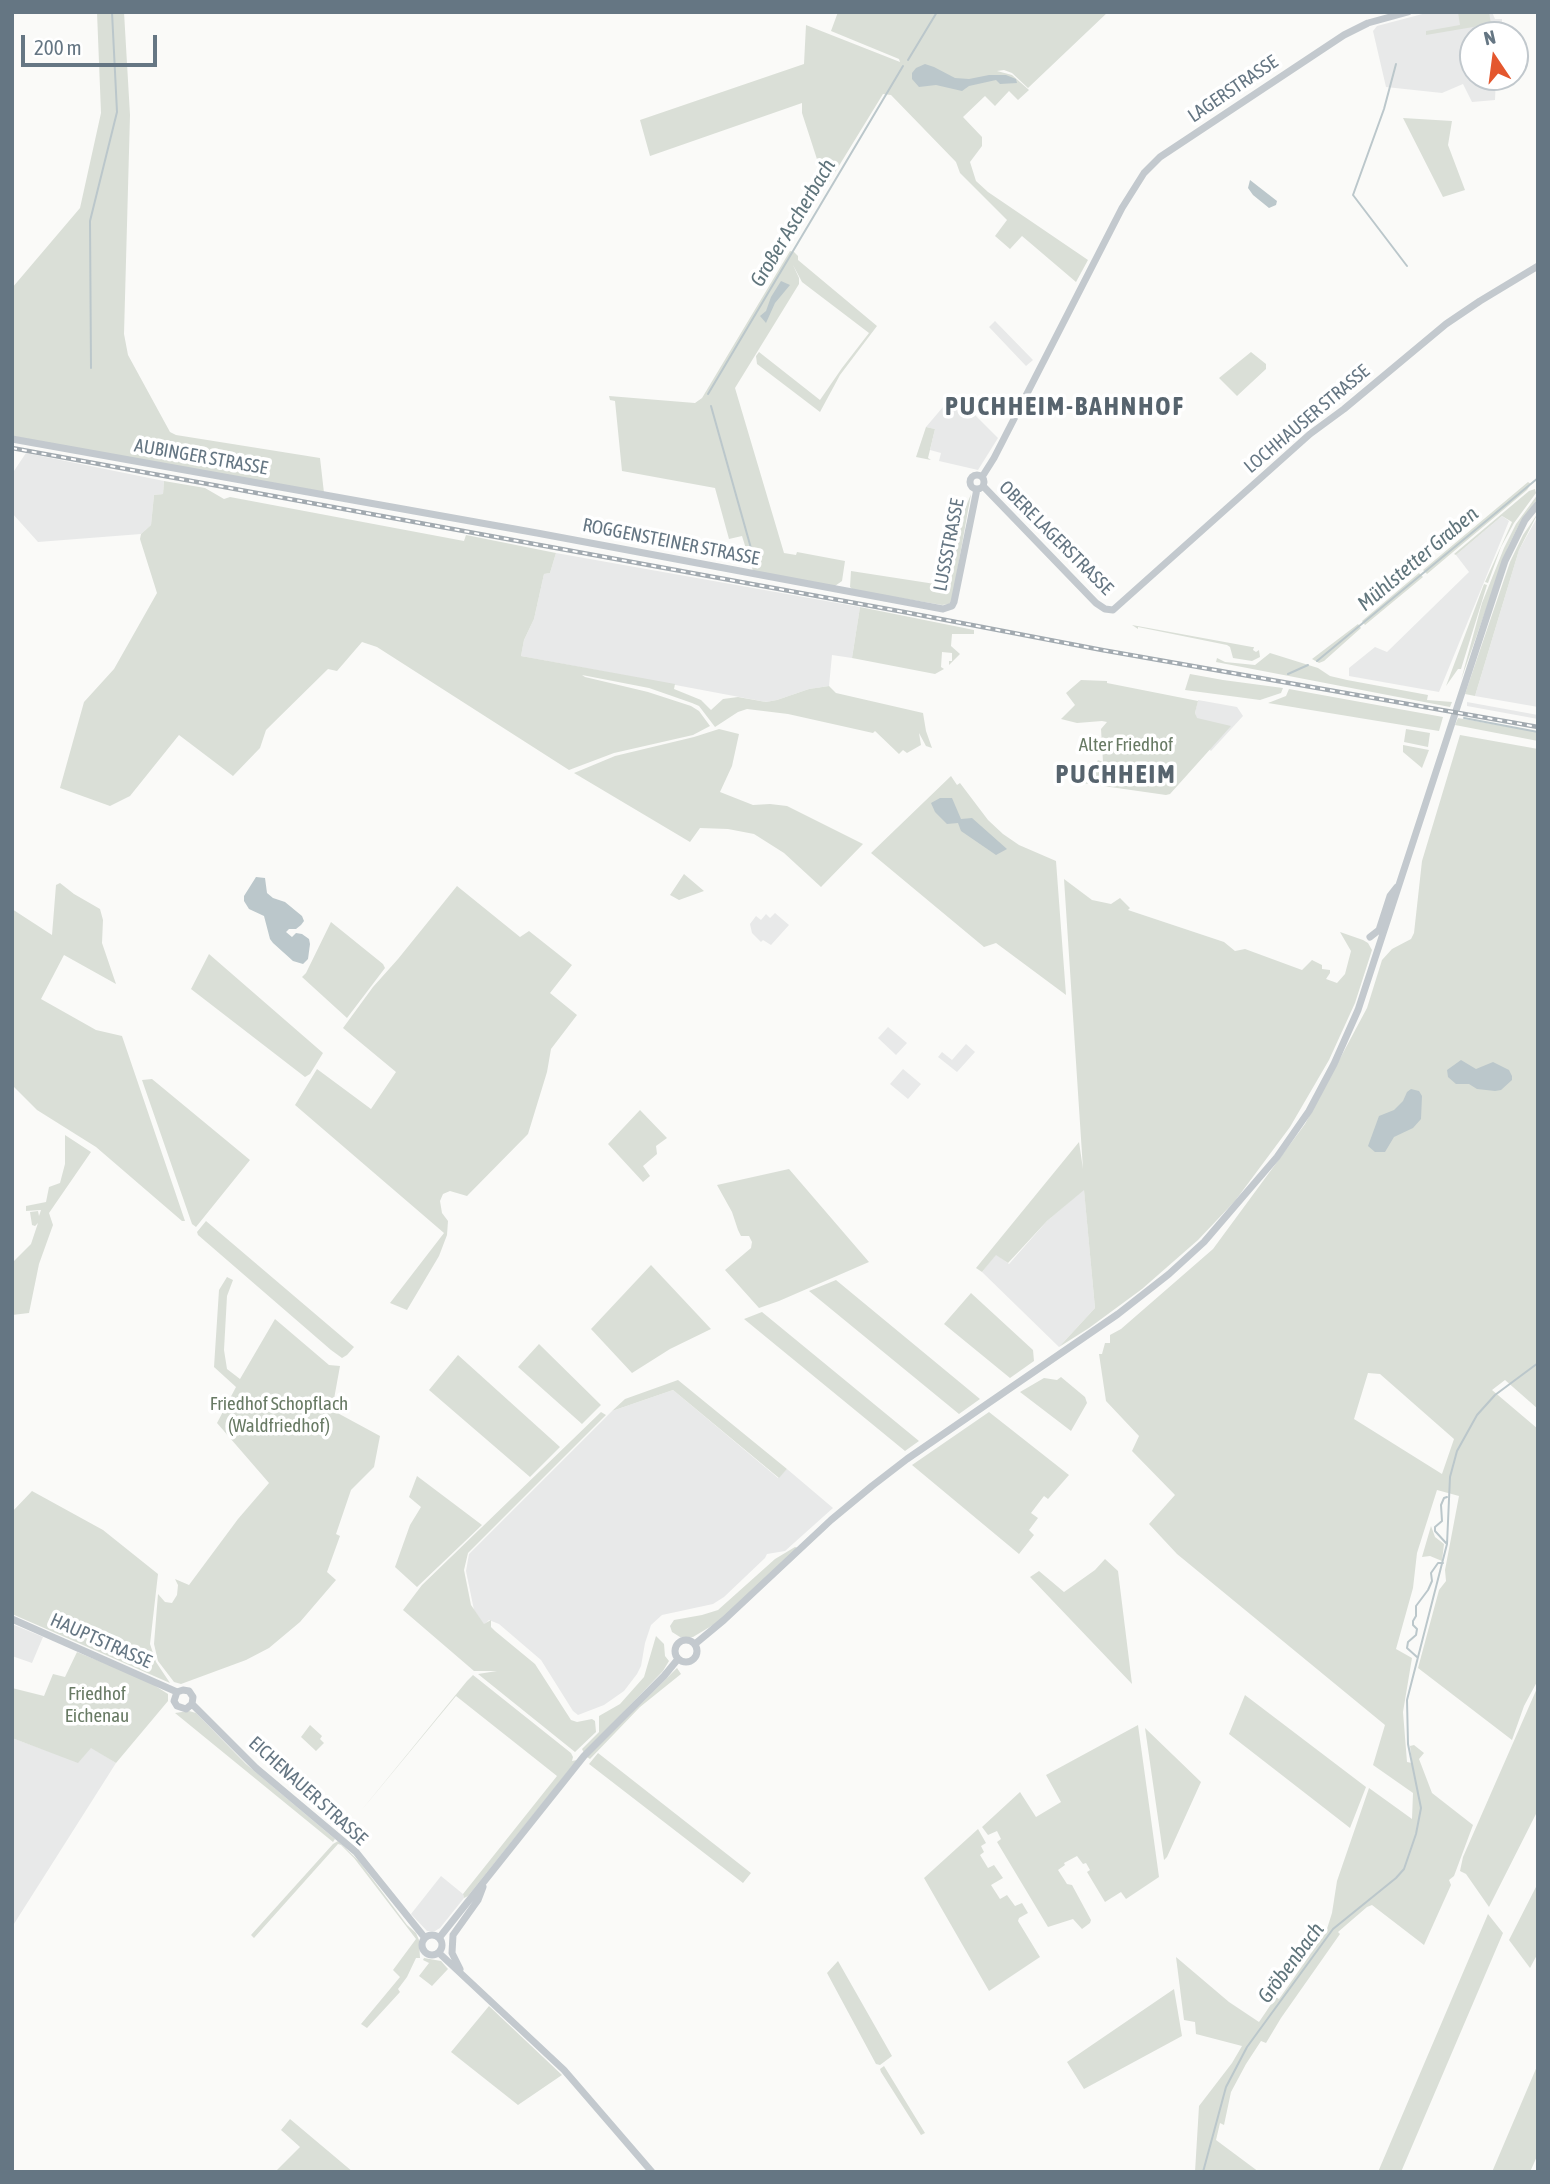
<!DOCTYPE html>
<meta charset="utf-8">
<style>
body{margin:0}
#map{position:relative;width:1550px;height:2184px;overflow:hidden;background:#fafaf8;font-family:"Asap Condensed",sans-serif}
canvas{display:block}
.frame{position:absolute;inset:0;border:14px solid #657683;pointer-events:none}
.north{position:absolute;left:1459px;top:21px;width:70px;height:70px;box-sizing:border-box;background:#fff;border:2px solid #c1c8cd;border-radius:50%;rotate:347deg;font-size:19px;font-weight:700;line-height:28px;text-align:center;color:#657683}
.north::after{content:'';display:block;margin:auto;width:24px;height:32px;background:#e4572e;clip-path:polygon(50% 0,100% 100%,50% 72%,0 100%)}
.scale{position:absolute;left:21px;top:35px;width:136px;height:32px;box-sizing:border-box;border:4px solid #657683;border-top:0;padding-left:9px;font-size:21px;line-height:24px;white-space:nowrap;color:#657683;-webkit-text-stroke:5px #fff;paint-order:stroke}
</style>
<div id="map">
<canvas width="1550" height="2184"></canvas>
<div class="frame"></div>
<div class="north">N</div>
<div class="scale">200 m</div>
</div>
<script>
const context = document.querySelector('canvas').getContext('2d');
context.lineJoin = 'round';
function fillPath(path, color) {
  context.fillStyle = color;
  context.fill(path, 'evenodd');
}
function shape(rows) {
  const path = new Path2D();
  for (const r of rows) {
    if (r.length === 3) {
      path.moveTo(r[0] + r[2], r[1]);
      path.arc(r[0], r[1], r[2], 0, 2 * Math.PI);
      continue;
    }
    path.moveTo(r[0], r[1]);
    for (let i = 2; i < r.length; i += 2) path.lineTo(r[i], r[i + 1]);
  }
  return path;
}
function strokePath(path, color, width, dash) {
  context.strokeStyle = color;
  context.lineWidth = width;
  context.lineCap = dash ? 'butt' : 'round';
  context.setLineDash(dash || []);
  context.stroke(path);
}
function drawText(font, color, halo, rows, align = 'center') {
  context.font = font + ' "Asap Condensed",sans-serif';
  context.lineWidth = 7;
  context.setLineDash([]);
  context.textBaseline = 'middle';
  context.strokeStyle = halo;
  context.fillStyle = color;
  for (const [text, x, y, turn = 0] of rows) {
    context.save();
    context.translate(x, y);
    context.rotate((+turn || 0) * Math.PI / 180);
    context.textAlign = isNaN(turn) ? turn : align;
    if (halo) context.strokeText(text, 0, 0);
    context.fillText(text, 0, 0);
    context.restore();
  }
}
const built = shape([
 [1430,12,1492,12,1495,19,1502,19,1502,35,1473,35,1473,77,1496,77,1495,100,1472,102,1463,84,1442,93,1386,87,1373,31,1377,26],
 [995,321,1033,360,1026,366,989,327],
 [954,394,998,438,978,470,939,461,941,453,930,450,935,429,926,427],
 [26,453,164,481,163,494,154,495,151,525,141,534,38,542,12,513,12,474],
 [1502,516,1509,521,1439,692,1349,676,1349,668,1375,647,1387,652,1469,572,1456,555],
 [1538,516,1538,707,1475,696,1519,550],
 [556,553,860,607,852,658,832,655,829,686,809,689,777,700,766,702,521,656,524,640,534,619,544,574,550,573],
 [1198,700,1237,707,1243,716,1211,751,1202,742,1195,713],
 [1467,702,1538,715,1538,719,1467,706],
 [775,913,789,925,771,945,763,940,761,942,752,933,750,924,756,916,761,920,766,914,770,918],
 [888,1027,907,1043,896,1055,878,1038],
 [966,1044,975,1052,957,1072,938,1057,942,1052,952,1060],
 [903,1069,921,1084,908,1099,890,1084],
 [1084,1189,1095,1308,1059,1347,982,1272,996,1254,1009,1264,1047,1221],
 [673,1390,778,1478,787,1469,833,1508,785,1551,767,1554,765,1558,724,1597,713,1604,662,1615,651,1625,645,1643,641,1666,637,1674,624,1691,604,1705,578,1715,573,1711,541,1660,499,1624,489,1620,484,1625,474,1610,466,1571,469,1554,612,1411],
 [12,1624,43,1637,32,1663,12,1656],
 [12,1738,78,1762,91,1747,116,1763,12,1927],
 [441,1876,463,1894,464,1898,440,1928,435,1931,427,1931,411,1914]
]);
const green = shape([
 [97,12,124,12,130,115,124,334,128,355,170,432,176,435,320,458,324,493,12,436,12,288,80,208,101,113],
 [838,12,1108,12,1028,88,1012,73,1004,70,997,71,1012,75,1029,90,1018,100,1009,91,995,106,985,96,963,117,982,137,982,146,970,162,976,181,988,192,1088,260,1076,282,1022,236,1010,249,995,236,1007,220,960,173,956,162,891,95,883,94,826,187,802,113,802,103,650,156,640,120,804,64,806,25,900,62,899,59,831,31],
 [1458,12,1489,12,1491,24,1426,35,1426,31,1460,25],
 [1403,118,1452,121,1448,145,1465,190,1443,197],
 [790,251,794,252,798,256,798,260,877,326,840,375,820,412,757,364,756,356,759,352,820,400,842,368,869,333,802,282,793,265,799,278,799,284,735,388,784,553,796,555,797,552,845,561,842,581,835,586,753,571,742,536,729,539,715,488,622,471,615,401,610,400,609,396,695,403,702,398],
 [1251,352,1266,364,1266,369,1237,396,1219,378],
 [926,427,935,429,928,458,931,460,916,457],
 [164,481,205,488,224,499,230,497,464,541,466,535,556,553,550,573,544,574,534,619,524,640,521,656,675,684,674,689,701,700,711,710,723,699,738,697,766,702,777,700,809,689,829,686,836,693,923,713,926,731,932,748,926,746,919,733,921,745,907,753,903,750,899,754,875,731,873,733,788,714,747,709,738,712,715,727,699,706,692,703,649,688,582,675,585,677,648,692,691,706,699,711,710,726,693,735,614,753,569,770,377,647,362,642,337,671,328,669,266,730,260,748,233,776,179,735,130,796,110,806,60,788,84,702,114,669,157,593,140,539,141,534,151,525,154,495,163,494],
 [1528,482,1531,484,1527,490,1453,552,1427,574,1423,570],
 [1535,489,1536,493,1514,523,1501,547,1488,583,1485,582,1512,522,1502,516,1456,555,1454,554,1529,491],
 [971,494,952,600,949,604,942,605,853,590,850,587,851,571,935,584],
 [1538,494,1538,498,1519,525,1508,547,1461,680,1482,603,1504,548,1516,524],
 [1538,513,1519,550,1475,696,1465,694,1510,562,1523,535],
 [1419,573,1423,577,1365,625,1362,621],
 [1484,584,1487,585,1461,669,1458,669,1446,686],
 [860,607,974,630,974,634,952,634,951,646,960,654,949,665,949,661,952,661,952,653,942,652,941,667,944,669,935,674,852,658],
 [1358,624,1361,628,1324,661,1319,663,1312,659],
 [1132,625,1252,647,1254,647,1253,650,1256,652,1259,650,1260,657,1252,661,1233,658,1230,647,1227,645,1138,627,1138,629],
 [1270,653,1318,668,1330,676,1347,680,1428,695,1427,700,1452,702,1450,707,1216,662,1217,658,1225,662,1255,665],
 [1190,674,1223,680,1283,688,1281,693,1260,700,1185,690],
 [1081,680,1107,681,1107,683,1198,701,1195,713,1197,718,1231,726,1170,794,1166,795,1082,783,1098,760,1103,762,1101,729,1107,722,1102,721,1077,723,1061,719,1075,705,1066,693],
 [1289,689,1443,717,1439,731,1268,703,1286,696],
 [1458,718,1538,732,1538,741,1455,725],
 [719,729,739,734,732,766,720,792,753,805,770,804,787,806,863,844,821,887,784,853,754,834,728,829,700,828,690,842,574,773,615,756,694,737],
 [1406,729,1430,733,1428,747,1404,742],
 [1460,735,1538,749,1538,1409,1505,1380,1492,1390,1538,1429,1538,1680,1524,1706,1512,1740,1418,1668,1439,1590,1446,1581,1445,1570,1459,1496,1437,1490,1417,1553,1413,1588,1396,1649,1412,1658,1403,1712,1407,1762,1412,1763,1410,1746,1414,1745,1424,1753,1419,1759,1432,1793,1473,1825,1454,1876,1449,1880,1451,1885,1424,1945,1372,1905,1367,1907,1338,1932,1340,1934,1281,2018,1266,2043,1261,2041,1246,2064,1231,2092,1224,2125,1220,2123,1216,2140,1259,2172,1195,2172,1199,2106,1232,2063,1242,2046,1196,2034,1195,2022,1184,2020,1176,1957,1229,2002,1259,2022,1276,1997,1279,1999,1326,1932,1332,1913,1337,1881,1369,1788,1412,1819,1413,1793,1373,1765,1385,1725,1177,1554,1149,1524,1175,1495,1132,1451,1139,1436,1106,1401,1099,1354,1102,1354,1105,1343,1110,1343,1110,1335,1121,1329,1213,1249,1305,1124,1367,1008,1382,960,1392,949,1411,939,1414,933,1422,861],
 [1368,1373,1380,1374,1454,1439,1442,1474,1354,1419],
 [1403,745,1429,750,1422,768,1403,752],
 [951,776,957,785,960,783,988,820,1003,834,1019,845,1056,861,1066,995,996,943,984,947,871,853],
 [684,874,704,891,679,900,670,895],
 [1064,879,1092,900,1111,904,1120,898,1130,908,1128,910,1224,942,1235,951,1245,949,1302,970,1312,960,1322,965,1322,969,1330,970,1330,973,1326,979,1337,983,1345,974,1351,951,1340,932,1363,940,1368,943,1372,950,1355,1003,1329,1060,1290,1127,1235,1201,1198,1240,1142,1289,1089,1328,1059,1347,1095,1308,1084,1190,1047,1221,1008,1263,996,1255,982,1272,976,1268,1079,1142,1083,1169],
 [60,883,74,894,100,909,103,920,102,943,116,984,64,955,41,999,96,1030,122,1036,185,1221,182,1221,96,1147,37,1110,12,1085,12,909,52,935,56,885],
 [457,886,520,937,529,931,572,965,550,993,577,1015,551,1049,547,1072,528,1134,467,1196,450,1191,443,1194,440,1201,442,1213,448,1221,447,1235,439,1256,407,1310,390,1303,444,1233,295,1105,317,1069,371,1109,396,1072,343,1028,373,987,398,959],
 [331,922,383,964,385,968,347,1018,302,977,306,973],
 [209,954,323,1053,310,1074,305,1077,191,989],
 [152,1079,250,1160,196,1227,192,1224,142,1080],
 [640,1110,667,1138,656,1146,657,1154,643,1166,650,1176,643,1182,608,1144],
 [65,1135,91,1152,49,1213,53,1225,39,1264,29,1313,12,1315,12,1263,31,1244,38,1223,35,1226,32,1225,30,1212,38,1211,39,1216,41,1210,26,1211,26,1206,46,1202,49,1187,60,1183,65,1164],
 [789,1169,869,1262,779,1301,759,1308,725,1270,751,1248,752,1242,749,1236,741,1236,738,1230,732,1212,717,1185],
 [206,1221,354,1347,347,1355,342,1358,331,1350,198,1235,197,1232],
 [651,1265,711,1329,670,1349,632,1373,591,1329],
 [227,1277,233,1280,227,1296,224,1350,227,1369,240,1379,275,1319,329,1365,340,1366,332,1410,380,1436,374,1467,351,1490,336,1534,340,1536,327,1572,336,1580,300,1622,269,1648,246,1660,181,1684,174,1682,158,1661,154,1644,158,1594,165,1602,172,1603,177,1595,178,1585,175,1579,189,1585,238,1519,269,1483,217,1423,236,1387,214,1367,219,1290],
 [836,1280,980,1399,959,1414,809,1291],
 [971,1293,1033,1350,1034,1361,1010,1378,944,1324],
 [762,1312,919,1441,905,1451,744,1319],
 [539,1344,601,1405,582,1424,518,1367],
 [458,1355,560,1447,530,1477,429,1390],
 [1061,1377,1085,1397,1087,1403,1071,1431,1020,1392,1044,1378,1057,1380],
 [678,1380,787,1469,779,1478,673,1390,612,1411,625,1399],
 [601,1412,606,1415,468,1553,464,1570,471,1605,484,1624,491,1620,491,1627,495,1631,535,1664,571,1720,577,1722,592,1719,595,1721,596,1732,575,1752,478,1674,497,1671,474,1671,403,1610,422,1585],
 [989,1412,1069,1475,1048,1499,1044,1496,1031,1513,1038,1518,1029,1530,1034,1535,1019,1554,912,1465],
 [417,1476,482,1525,417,1587,395,1567,410,1525,421,1507,409,1497],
 [32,1491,103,1530,158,1574,150,1644,156,1662,170,1683,12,1614,12,1512],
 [1431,1526,1435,1537,1444,1544,1442,1561,1430,1556,1422,1557],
 [795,1547,798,1548,718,1622,693,1637,680,1637,672,1632,670,1626,674,1620,702,1615,718,1610,775,1559],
 [1105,1559,1118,1571,1132,1684,1030,1577,1039,1571,1064,1592,1095,1570],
 [656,1636,664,1644,665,1656,669,1661,663,1671,584,1753,582,1749,599,1732,599,1716,620,1704,644,1677],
 [77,1652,146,1680,168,1694,168,1701,116,1763,91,1748,78,1763,12,1738,12,1688,44,1696,53,1674,65,1677],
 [677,1668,681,1674,640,1707,590,1759,587,1757],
 [473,1675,571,1753,573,1757,572,1761,577,1760,468,1896,464,1898,463,1894,557,1776,456,1696,360,1812,467,1681],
 [1538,1686,1538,1810,1489,1907,1466,1874,1460,1871,1463,1857],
 [1245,1695,1366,1787,1350,1828,1229,1734],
 [189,1711,196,1713,246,1764,335,1839,333,1842,175,1713],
 [310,1725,322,1736,320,1739,324,1743,316,1751,301,1737],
 [1138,1725,1159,1877,1126,1899,1121,1892,1105,1902,1087,1872,1090,1870,1086,1863,1083,1864,1077,1856,1064,1863,1065,1865,1058,1870,1067,1884,1072,1885,1091,1920,1090,1923,1082,1929,1073,1919,1048,1927,997,1842,1001,1839,997,1831,988,1835,982,1827,1020,1792,1036,1817,1061,1802,1046,1775],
 [1145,1728,1201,1782,1167,1857,1164,1860],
 [598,1753,751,1873,743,1883,589,1764],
 [978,1829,986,1843,981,1846,984,1852,980,1855,988,1868,994,1865,1003,1878,991,1885,1000,1899,1007,1895,1015,1906,1022,1903,1028,1913,1019,1918,1018,1921,1040,1957,989,1991,924,1878],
 [338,1841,359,1861,407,1925,416,1933,419,1940,420,1958,416,1958,407,1977,398,1989,400,1992,367,2028,361,2024,400,1977,393,1970,416,1939,354,1858,341,1845,338,1844,254,1938,251,1935,333,1844],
 [1538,1883,1538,1953,1530,1968,1509,1940],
 [1488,1914,1503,1933,1401,2172,1378,2172],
 [424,1958,441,1961,448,1969,432,1986,419,1976,429,1963,423,1960],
 [838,1961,892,2056,880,2065,876,2064,827,1973],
 [1174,1989,1182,2036,1084,2089,1067,2062],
 [489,2006,562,2075,518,2105,451,2052],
 [1538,2064,1538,2154,1530,2172,1492,2172],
 [884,2066,925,2133,921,2135,881,2072,880,2069],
 [290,2119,353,2172,275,2172,300,2147,281,2130]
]);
const water = shape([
 [925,64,934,67,955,78,969,79,989,75,1006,75,1016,79,1017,83,1000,84,996,80,969,86,962,91,936,85,919,87,912,79,912,73,916,68],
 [1250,180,1277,201,1276,205,1269,208,1253,195,1248,188],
 [781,281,790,285,775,303,766,323,760,316,766,311,771,297],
 [940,798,952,798,961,819,972,818,1007,849,996,855,961,831,958,823,947,824,935,812,931,803],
 [256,877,265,878,267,893,273,898,285,902,302,916,304,921,301,925,296,929,289,929,286,932,292,937,296,933,302,934,309,939,310,944,308,959,303,964,293,961,273,943,270,939,264,916,249,909,244,901,244,896],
 [1461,1060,1476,1069,1493,1062,1509,1070,1512,1076,1512,1080,1501,1090,1495,1091,1477,1089,1469,1084,1456,1084,1448,1077,1447,1070],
 [1411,1089,1419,1091,1422,1096,1421,1119,1413,1128,1394,1137,1385,1152,1375,1152,1368,1146,1379,1116,1394,1110,1403,1101,1407,1092]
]);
const stream = shape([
 [908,60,937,12],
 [1396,64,1384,109,1353,195,1407,266],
 [91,368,90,221,117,112,112,12],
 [708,394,903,66],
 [711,406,756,566],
 [1317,661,1538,478],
 [1288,674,1308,665],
 [1464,718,1538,732],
 [1446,1543,1435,1531,1435,1527,1442,1521,1441,1505,1444,1498,1447,1497],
 [1417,1657,1407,1648,1408,1642,1416,1635,1417,1629,1413,1625,1413,1621,1416,1616,1416,1606,1428,1590,1432,1581,1431,1573,1438,1563,1443,1563],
 [1203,2172,1226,2087,1247,2047,1333,1929,1396,1878,1404,1869,1416,1834,1421,1808,1408,1744,1407,1700,1447,1544,1450,1477,1457,1451,1477,1415,1495,1395,1538,1363]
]);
const secondary = shape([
 [12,439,537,533,943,609,952,606,954,602,977,489],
 [977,482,7],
 [982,477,994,458,1122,208,1144,173,1160,157,1344,35,1368,23,1408,12],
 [983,486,1096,603,1105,609,1113,610,1310,434,1344,409,1446,324,1480,301,1538,266],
 [1370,937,1379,930,1390,896,1397,887],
 [12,1619,177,1692],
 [686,1651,11],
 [695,1644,724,1620,831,1520,872,1486,907,1459,1118,1314,1169,1274,1204,1242,1277,1157,1309,1111,1334,1064,1358,1010,1505,561,1525,520,1538,504],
 [177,1692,174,1701,177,1706,186,1709,192,1704],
 [177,1692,183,1690,189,1691,193,1697,192,1704],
 [192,1704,256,1768,356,1852,425,1938],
 [432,1945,10],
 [439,1938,584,1756,664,1676,678,1659],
 [439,1953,564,2070,652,2172],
 [460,1969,452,1953,453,1935,478,1900,483,1887]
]);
const rail = shape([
 [12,448,904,612,1102,650,1538,727]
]);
const streetNames = [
 ["LAGERSTRASSE",1233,89,-34],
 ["LOCHHAUSER STRASSE",1307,419,-40],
 ["AUBINGER STRASSE",201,457,10],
 ["OBERE LAGERSTRASSE",1056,538,45],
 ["ROGGENSTEINER STRASSE",671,542,11],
 ["LUSSSTRASSE",949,545,-79],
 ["HAUPTSTRASSE",101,1641,24],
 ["EICHENAUER STRASSE",308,1791,42]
];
const parkNames = [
 ["Alter Friedhof",1126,745],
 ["Friedhof Schopflach",279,1404],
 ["(Waldfriedhof)",279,1426],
 ["Friedhof",97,1694],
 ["Eichenau",97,1716]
];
const waterNames = [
 ["Großer Ascherbach",793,223,-59],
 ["Mühlstetter Graben",1418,559,-40],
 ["Gröbenbach",1291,1963,-53]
];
const districtNames = [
 ["PUCHHEIM-BAHNHOF",1065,407],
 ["PUCHHEIM",1116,775]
];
fillPath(built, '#e8e9e9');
fillPath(green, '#dadfd7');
fillPath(water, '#bbc7cb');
strokePath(stream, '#bbc7cb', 2);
strokePath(secondary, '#c3c9ce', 7);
strokePath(rail, '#a2aab0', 4.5);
strokePath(rail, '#fff', 2, [5]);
drawText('19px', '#657683', '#fff', streetNames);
drawText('19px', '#687a64', '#fff', parkNames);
drawText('italic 21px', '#60757c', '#fff', waterNames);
context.letterSpacing = '2px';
drawText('bold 26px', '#57646e', '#fff', districtNames);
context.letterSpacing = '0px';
</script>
